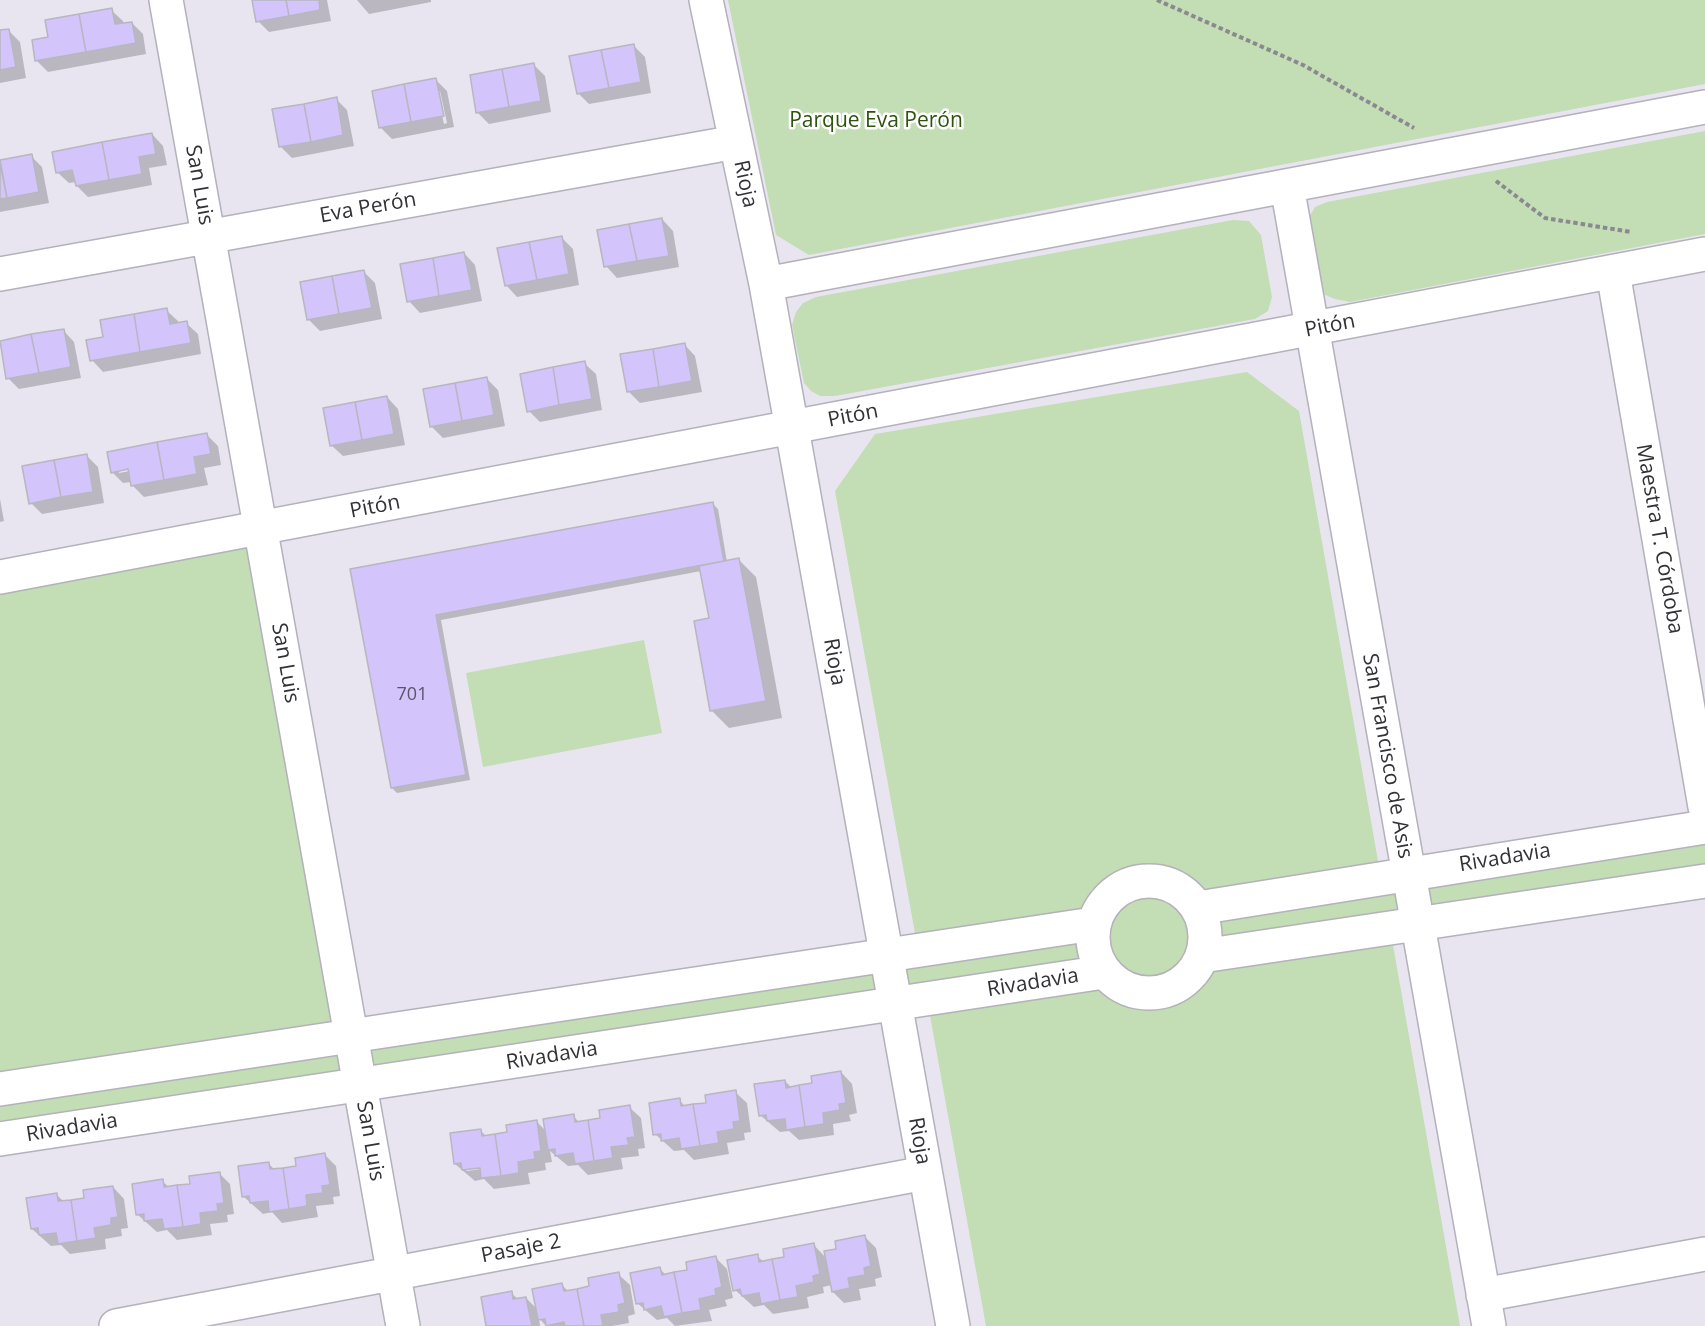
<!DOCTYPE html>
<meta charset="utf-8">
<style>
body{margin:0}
canvas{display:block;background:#e8e5f0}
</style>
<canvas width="1705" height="1326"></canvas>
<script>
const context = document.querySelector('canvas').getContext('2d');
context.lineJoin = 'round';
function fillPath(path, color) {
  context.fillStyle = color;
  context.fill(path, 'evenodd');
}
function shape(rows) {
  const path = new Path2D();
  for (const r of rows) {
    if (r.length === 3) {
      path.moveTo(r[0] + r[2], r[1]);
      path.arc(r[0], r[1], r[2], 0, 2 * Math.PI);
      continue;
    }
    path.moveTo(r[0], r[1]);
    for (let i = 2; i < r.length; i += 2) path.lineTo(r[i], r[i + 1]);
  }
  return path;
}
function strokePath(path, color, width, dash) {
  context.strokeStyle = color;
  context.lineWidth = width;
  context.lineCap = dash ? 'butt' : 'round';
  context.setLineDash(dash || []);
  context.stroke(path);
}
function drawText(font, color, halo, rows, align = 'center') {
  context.font = font + ' "Open Sans",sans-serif';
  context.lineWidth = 5;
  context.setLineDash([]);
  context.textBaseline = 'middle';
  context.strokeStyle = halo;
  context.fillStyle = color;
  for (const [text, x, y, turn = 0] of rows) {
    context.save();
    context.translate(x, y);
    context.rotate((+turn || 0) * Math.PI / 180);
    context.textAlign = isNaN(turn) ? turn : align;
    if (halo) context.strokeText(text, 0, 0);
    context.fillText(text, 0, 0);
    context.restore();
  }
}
const green = shape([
 [728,0,1705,0,1705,84,809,255,776,235],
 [1705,131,1705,234,1350,302,1335,299,1323,294,1309,217,1315,207,1327,202],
 [1233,220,1249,221,1261,235,1272,297,1268,311,1255,319,835,396,820,396,811,391,804,383,792,325,796,312,803,303,816,297],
 [1247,372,1299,411,1381,878,1705,827,1705,881,1390,928,1460,1326,986,1326,927,999,0,1139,0,577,261,529,352,1036,918,950,835,491,875,434],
 [644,640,662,733,483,767,466,673]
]);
const shadow = shape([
 [254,0,327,0,331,21,269,32,258,21],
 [357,0,431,0,431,2,369,14],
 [111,10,123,21,123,24,132,23,143,34,146,54,48,72,37,61,50,38],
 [8,30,20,42,26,78,0,83,0,32],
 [634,46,645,57,651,93,589,104,578,93],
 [534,65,545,76,551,112,489,124,478,113],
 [436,80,447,91,454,127,392,139,380,127],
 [437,91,440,91,447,123,444,124],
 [336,99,347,110,354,146,292,158,281,147],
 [152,134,163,146,167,165,149,168,152,185,88,197,77,186,76,182,69,183,57,172],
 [31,156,42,167,49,203,0,212,0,161],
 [662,219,673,231,679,267,617,278,606,266],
 [561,237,573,249,579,285,517,297,506,285],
 [464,253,475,265,482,301,420,313,409,301],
 [364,272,375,283,382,319,320,331,308,319],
 [166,310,178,321,178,324,186,323,198,334,201,354,103,372,92,360,105,338],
 [63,330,74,342,81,378,19,389,8,378],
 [684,344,695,356,702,392,640,403,629,392],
 [584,363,596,374,602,410,540,422,529,411],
 [487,379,498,390,505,426,443,438,431,426],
 [387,397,398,409,405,445,343,456,331,445],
 [206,434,218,446,221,465,204,468,208,485,144,497,132,485,131,482,123,483,112,472],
 [135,467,135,470,119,473,119,470],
 [86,455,98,467,104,503,42,514,31,503],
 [0,499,4,521,0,522],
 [712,503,718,509,727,562,739,560,756,577,782,718,729,728,712,711,711,620,701,571,441,620,470,780,397,793,392,788,352,570],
 [841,1072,852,1084,857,1113,849,1115,851,1121,833,1124,834,1135,799,1140,789,1131,780,1132,760,1115,785,1081,792,1088,814,1085],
 [735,1092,747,1103,751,1132,744,1133,745,1140,727,1143,729,1154,694,1160,684,1150,674,1151,655,1134,679,1100,686,1107,708,1104],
 [629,1107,641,1118,645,1148,638,1149,639,1156,621,1158,623,1169,588,1175,578,1165,568,1166,550,1151,552,1162,545,1163,546,1170,528,1173,530,1184,494,1189,484,1179,475,1181,455,1164,480,1130,487,1137,509,1133,536,1121,546,1131,573,1116,580,1123,602,1119],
 [487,1165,488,1168,467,1171,464,1168],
 [325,1155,336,1166,340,1196,333,1197,334,1204,316,1206,318,1217,282,1223,272,1212,263,1214,244,1197,268,1163,275,1170,298,1167],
 [219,1173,230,1184,234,1214,227,1215,228,1222,210,1224,212,1235,177,1240,167,1230,157,1232,138,1215,162,1181,170,1188,192,1185],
 [113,1187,124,1199,128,1228,121,1229,122,1236,105,1239,106,1249,70,1254,61,1245,51,1246,32,1229,57,1195,64,1202,85,1199],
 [865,1237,876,1248,882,1277,875,1279,876,1286,859,1289,861,1300,844,1303,833,1292,832,1285,823,1287,824,1293,807,1297,809,1308,773,1314,764,1305,754,1307,735,1290,757,1256,764,1262,786,1258,813,1244,826,1258],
 [716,1258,727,1269,733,1298,725,1300,727,1306,709,1310,712,1321,675,1326,667,1318,657,1320,637,1303,660,1269,666,1275,689,1271],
 [618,1274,630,1285,635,1314,628,1316,629,1323,612,1326,546,1326,539,1318,540,1326,488,1326,511,1293,518,1299,526,1298,538,1310,562,1285,569,1292,591,1287]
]);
const building = shape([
 [252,0,286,0,289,16,256,22,252,0],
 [286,0,319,0,320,10,289,16,286,0],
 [112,8,115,24,132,22,136,43,86,52,79,14,112,8],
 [79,14,86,52,35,61,32,40,48,37,45,20,79,14],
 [9,29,16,67,0,70,0,30,9,29],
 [634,44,641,82,609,88,601,50,634,44],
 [601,50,609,88,577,94,569,56,601,50],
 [534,63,541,101,509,107,502,69,534,63],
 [502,69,509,107,476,113,470,75,502,69],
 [436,78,444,116,411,122,404,84,436,78],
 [404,84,411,122,379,128,372,91,404,84],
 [337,97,343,135,311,142,304,104,337,97],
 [304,104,311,142,279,147,272,109,304,104],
 [152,133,156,154,139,157,142,174,109,180,102,142,152,133],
 [102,142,109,180,76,186,72,170,56,173,52,152,102,142],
 [32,154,39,192,7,198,0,160,32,154],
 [0,163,7,198,0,199,0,163],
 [662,218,669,256,637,261,629,224,662,218],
 [629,224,637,261,604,267,597,230,629,224],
 [562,236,569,274,537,280,529,242,562,236],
 [529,242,537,280,505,286,497,248,529,242],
 [464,252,472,290,439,296,433,258,464,252],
 [433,258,439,296,407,302,400,264,433,258],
 [364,270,372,308,339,314,332,276,364,270],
 [332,276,339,314,307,320,300,282,332,276],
 [167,308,170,324,187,321,191,343,140,352,134,314,167,308],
 [134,314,140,352,90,361,86,340,103,337,100,320,134,314],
 [64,329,71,367,39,373,31,334,64,329],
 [31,334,39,373,6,379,0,341,31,334],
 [685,343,692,381,659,387,653,349,685,343],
 [653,349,659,387,627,392,620,354,653,349],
 [585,361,592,399,559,405,553,367,585,361],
 [553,367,559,405,527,412,520,374,553,367],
 [487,377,494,415,462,421,455,383,487,377],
 [455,383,462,421,430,427,423,389,455,383],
 [387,396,394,434,362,440,355,402,387,396],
 [355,402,362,440,330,446,323,408,355,402],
 [207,433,211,454,194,457,197,474,164,480,157,442,207,433],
 [157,442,164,480,131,486,128,469,111,473,107,452,157,442],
 [87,454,93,492,61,497,54,460,87,454],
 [54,460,61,497,29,504,22,466,54,460],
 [713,502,724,561,436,615,466,775,391,788,350,569,713,502],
 [739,558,766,701,710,711,694,621,709,618,699,566,739,558],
 [841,1071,846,1103,839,1104,840,1110,823,1113,824,1124,805,1127,799,1085,812,1083,811,1076,841,1071],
 [785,1080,786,1088,799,1085,805,1127,786,1130,785,1119,767,1121,766,1115,759,1116,754,1084,785,1080],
 [736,1090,740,1121,733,1122,734,1129,717,1132,719,1143,700,1146,693,1104,706,1103,705,1095,736,1090],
 [680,1098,681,1106,693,1104,700,1146,681,1149,679,1138,661,1141,661,1134,653,1135,649,1103,680,1098],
 [630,1105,635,1137,627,1138,629,1145,611,1147,613,1158,594,1161,588,1120,600,1118,599,1110,630,1105],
 [574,1114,575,1122,588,1120,594,1161,575,1164,573,1153,555,1156,555,1149,548,1150,543,1119,574,1114],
 [537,1120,541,1151,534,1152,535,1159,518,1162,519,1173,501,1176,495,1134,507,1132,506,1125,537,1120],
 [481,1129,482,1136,495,1134,501,1176,481,1178,480,1168,462,1170,461,1163,454,1164,450,1133,481,1129],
 [325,1153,330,1185,322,1186,323,1193,306,1195,307,1206,289,1209,283,1168,296,1166,295,1158,325,1153],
 [269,1162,270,1169,283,1168,289,1209,269,1212,268,1201,250,1203,249,1196,242,1197,238,1166,269,1162],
 [220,1172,224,1203,217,1204,218,1211,200,1213,201,1224,183,1227,177,1185,190,1184,189,1176,220,1172],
 [163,1179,164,1187,177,1185,183,1227,164,1229,162,1219,144,1221,144,1214,136,1215,132,1184,163,1179],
 [113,1186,118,1217,111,1218,111,1225,94,1228,96,1238,77,1241,71,1200,84,1198,83,1190,113,1186],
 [57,1193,58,1201,71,1200,77,1241,58,1244,56,1233,39,1235,38,1228,31,1229,26,1198,57,1193],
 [865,1235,871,1266,864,1268,865,1275,848,1278,850,1288,832,1292,824,1251,836,1249,835,1241,865,1235],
 [814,1243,820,1274,813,1276,814,1282,796,1286,798,1297,780,1300,772,1259,784,1257,783,1249,814,1243],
 [758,1254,759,1262,772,1259,780,1300,761,1304,759,1293,742,1296,740,1289,733,1291,727,1260,758,1254],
 [716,1256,722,1287,715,1289,716,1295,699,1299,701,1310,682,1313,674,1272,687,1270,686,1262,716,1256],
 [660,1267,662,1275,674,1272,682,1313,664,1317,661,1306,644,1310,643,1303,636,1304,630,1273,660,1267],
 [619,1272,625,1303,618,1305,619,1312,601,1315,603,1326,584,1326,577,1289,589,1286,588,1278,619,1272],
 [562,1283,564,1291,577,1289,584,1326,565,1326,564,1322,546,1326,545,1319,538,1320,532,1289,562,1283],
 [512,1291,513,1299,526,1297,532,1326,486,1326,481,1297,512,1291]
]);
const path = shape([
 [1157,0,1303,65,1414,128],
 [1496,181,1545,218,1631,232]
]);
const street = shape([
 [166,0,403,1326],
 [706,0,766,284,953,1326],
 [1287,186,1489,1326],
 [1613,272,1705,807],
 [0,274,736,142],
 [766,284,1705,107],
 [0,577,1705,254],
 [1483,1295,1705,1254],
 [116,1326,925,1173]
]);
const secondary = shape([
 [1149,937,56],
 [1198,908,1705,827],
 [1202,956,1705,881],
 [0,1089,1093,924],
 [0,1139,1104,972]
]);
const numberNames = [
 ["701",412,695]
];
const parkNames = [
 ["Parque Eva Perón",876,121]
];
const streetNames = [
 ["Rioja",745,184,78],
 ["San Luis",199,185,80],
 ["Eva Perón",368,208,-10],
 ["Pitón",1330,326,-11],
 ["Pitón",853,416,-11],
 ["Pitón",375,507,-11],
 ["Maestra T. Córdoba",1659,539,80],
 ["Rioja",834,662,80],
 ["San Luis",285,663,80],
 ["San Francisco de Asis",1387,756,80],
 ["Rivadavia",1505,858,-9],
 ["Rivadavia",1033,983,-9],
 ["Rivadavia",552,1056,-9],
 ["Rivadavia",72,1128,-9],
 ["San Luis",370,1141,80],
 ["Rioja",919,1141,80],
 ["Pasaje 2",521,1249,-11]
];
fillPath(green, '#c3ddb4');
fillPath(shadow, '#0003');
fillPath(building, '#d3c4fc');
strokePath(building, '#b8b6bf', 1.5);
strokePath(street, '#b3b1bb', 36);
strokePath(secondary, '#b3b1bb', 36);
strokePath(path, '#8b8990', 4, [4.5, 3]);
strokePath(street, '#fff', 33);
strokePath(secondary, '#fff', 33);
drawText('18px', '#5a5667', null, numberNames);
drawText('21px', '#2e520f', '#fff', parkNames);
drawText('21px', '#323135', '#fff', streetNames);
</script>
